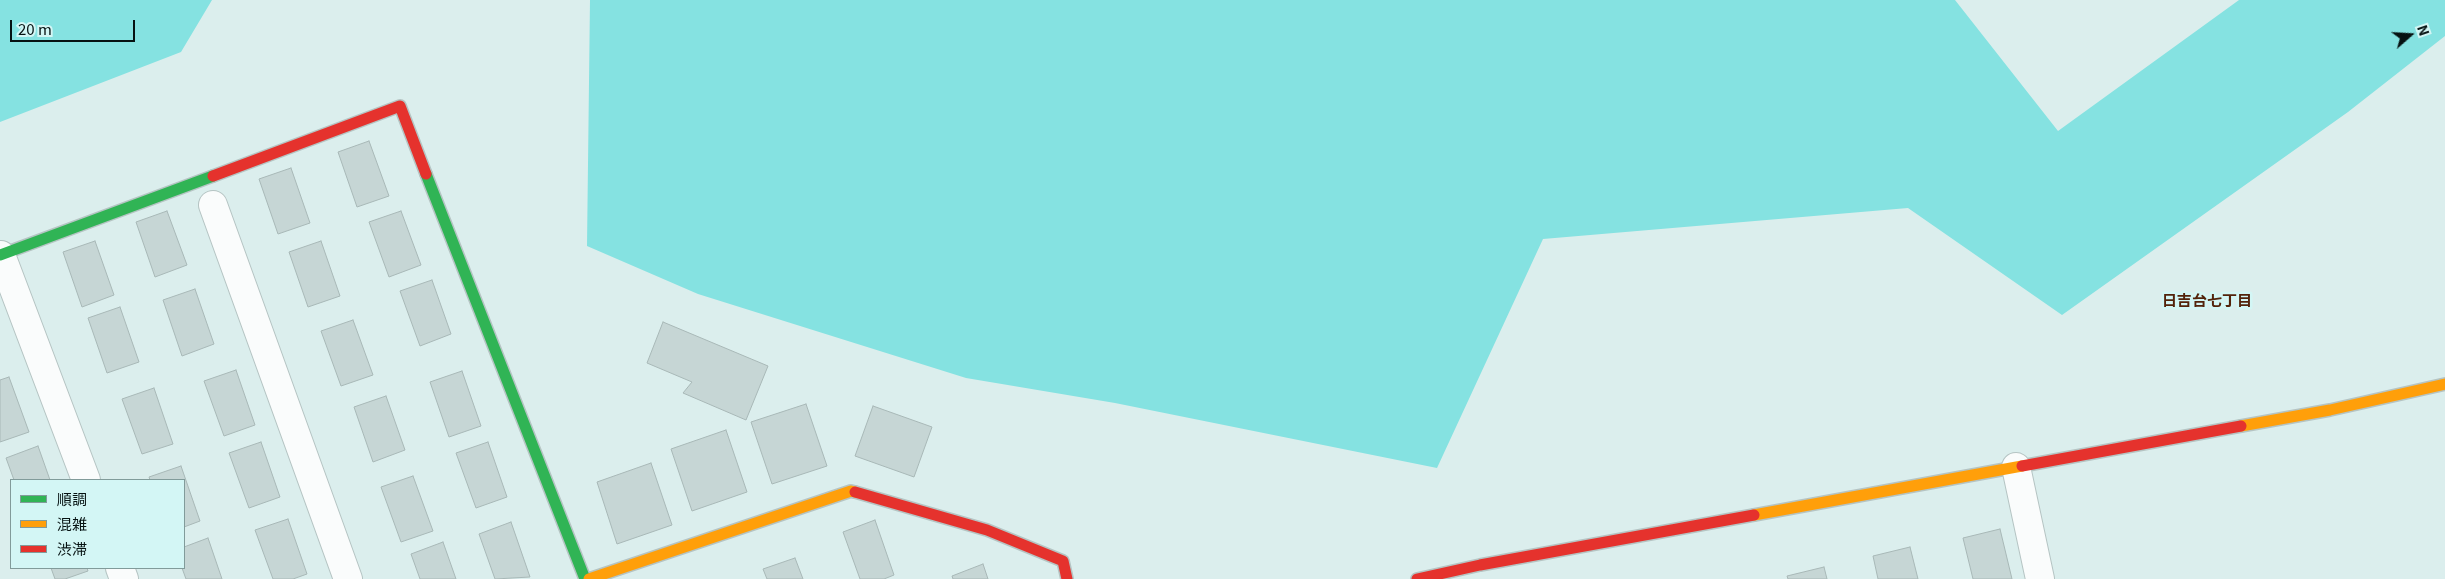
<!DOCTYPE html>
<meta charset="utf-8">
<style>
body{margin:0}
#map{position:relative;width:2445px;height:579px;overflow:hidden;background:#dbeeed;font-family:Georgia,"Noto Sans JP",serif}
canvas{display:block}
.legend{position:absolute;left:10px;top:479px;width:175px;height:90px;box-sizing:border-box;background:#d3f6f5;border:1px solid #819b9a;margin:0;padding:6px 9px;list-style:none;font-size:15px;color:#061212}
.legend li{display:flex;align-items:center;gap:10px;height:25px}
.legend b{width:25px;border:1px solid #819b9a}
.north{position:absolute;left:2385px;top:10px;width:50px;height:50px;-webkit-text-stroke:4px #d3f6f5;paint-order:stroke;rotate:71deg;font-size:14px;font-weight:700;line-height:20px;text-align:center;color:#061212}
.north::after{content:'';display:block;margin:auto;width:18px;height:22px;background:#061212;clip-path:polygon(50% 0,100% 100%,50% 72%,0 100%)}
.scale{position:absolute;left:10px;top:20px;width:125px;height:22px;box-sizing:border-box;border:2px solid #061212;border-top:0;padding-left:6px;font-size:15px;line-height:18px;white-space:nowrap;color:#061212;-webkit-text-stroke:4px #d3f6f5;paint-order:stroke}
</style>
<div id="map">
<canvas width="2445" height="579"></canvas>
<ul class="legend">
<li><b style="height:6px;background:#30b455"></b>順調</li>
<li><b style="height:6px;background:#ff9f0a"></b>混雑</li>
<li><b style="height:6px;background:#e5322d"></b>渋滞</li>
</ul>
<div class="north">N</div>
<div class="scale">20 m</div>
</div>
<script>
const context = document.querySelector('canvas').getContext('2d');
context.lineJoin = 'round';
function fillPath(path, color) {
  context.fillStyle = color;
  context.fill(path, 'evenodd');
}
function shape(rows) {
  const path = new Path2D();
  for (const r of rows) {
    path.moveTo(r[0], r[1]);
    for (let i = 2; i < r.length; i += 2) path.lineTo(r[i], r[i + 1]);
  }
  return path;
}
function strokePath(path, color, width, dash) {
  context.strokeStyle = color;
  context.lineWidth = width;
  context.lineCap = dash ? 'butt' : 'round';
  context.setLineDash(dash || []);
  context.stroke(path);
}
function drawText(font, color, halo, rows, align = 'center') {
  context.font = font + ' Georgia,"Noto Sans JP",serif';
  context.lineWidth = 5;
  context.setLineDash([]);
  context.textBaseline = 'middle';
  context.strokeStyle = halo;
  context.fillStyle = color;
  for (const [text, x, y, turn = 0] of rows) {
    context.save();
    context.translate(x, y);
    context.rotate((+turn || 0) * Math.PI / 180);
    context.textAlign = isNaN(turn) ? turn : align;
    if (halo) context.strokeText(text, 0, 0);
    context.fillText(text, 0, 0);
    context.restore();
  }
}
const forest = shape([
 [0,0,212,0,181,52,0,122],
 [590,0,1955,0,2058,131,2239,0,2445,0,2445,36,2348,112,2062,315,1908,208,1543,239,1437,468,1115,403,966,378,698,294,587,246]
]);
const building = shape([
 [369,141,389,196,357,207,338,152,369,141],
 [291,168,310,223,278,234,259,179,291,168],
 [167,211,187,265,155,277,136,222,167,211],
 [401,211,421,265,389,277,369,222,401,211],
 [95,241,114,295,82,307,63,252,95,241],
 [321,241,340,296,308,307,289,252,321,241],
 [432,280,451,334,420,346,400,291,432,280],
 [195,289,214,344,182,356,163,300,195,289],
 [120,307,139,362,107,373,88,318,120,307],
 [353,320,373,375,341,386,321,331,353,320],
 [663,322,768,366,746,420,683,393,692,382,647,363,663,322],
 [236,370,255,425,224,436,204,381,236,370],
 [462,371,481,426,449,437,430,382,462,371],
 [9,377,29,432,0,442,0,380,9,377],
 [154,388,173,444,142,454,122,399,154,388],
 [386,396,405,450,373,462,354,407,386,396],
 [806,404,827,466,772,484,751,422,806,404],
 [873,406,932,427,914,477,855,456,873,406],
 [726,430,747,492,692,511,671,449,726,430],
 [261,442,280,497,249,508,229,453,261,442],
 [488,442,507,497,476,508,456,453,488,442],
 [38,446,50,480,14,480,6,458,38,446],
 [651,463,672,525,617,544,597,482,651,463],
 [181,466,200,521,184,527,184,480,150,480,149,477,181,466],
 [413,476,433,531,401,542,381,487,413,476],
 [288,519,307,574,293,579,273,579,255,530,288,519],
 [875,520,894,575,884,579,860,579,843,532,875,520],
 [511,522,530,577,495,579,479,534,511,522],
 [2000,529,2012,579,1973,579,1963,538,2000,529],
 [208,538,222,579,186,579,182,568,184,547,208,538],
 [443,542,456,579,420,579,411,554,443,542],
 [1910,547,1918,579,1878,579,1873,556,1910,547],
 [795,558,803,579,767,579,763,569,795,558],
 [983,564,988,579,953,579,952,576,983,564],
 [1824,567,1827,579,1788,579,1787,576,1824,567],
 [51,568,87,568,88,571,65,579,55,579,51,568]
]);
const street = shape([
 [213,205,348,579],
 [1,255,86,480],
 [2016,467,2040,579],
 [120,568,124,579]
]);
const fast = shape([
 [426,174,585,579],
 [0,255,213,176]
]);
const slow = shape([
 [2241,426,2330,410,2445,384],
 [1754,515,2022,466],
 [589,579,851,491,855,492]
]);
const jam = shape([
 [213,176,400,106,426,174],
 [2022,466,2241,426],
 [855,492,987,530,1063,561,1067,579],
 [1417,579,1480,565,1754,515]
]);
const neighbourhoodNames = [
 ["日吉台七丁目",2207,300]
];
fillPath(forest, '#85e2e1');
fillPath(building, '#c6d6d5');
strokePath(building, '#a8b8b7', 1);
strokePath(street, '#b5c4c3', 30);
strokePath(fast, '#b5c4c3', 14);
strokePath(slow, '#b5c4c3', 14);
strokePath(jam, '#b5c4c3', 14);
strokePath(street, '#fafcfc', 28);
strokePath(fast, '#30b455', 11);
strokePath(slow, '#ff9f0a', 11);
strokePath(jam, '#e5322d', 11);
drawText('bold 15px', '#53230b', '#d3f6f5', neighbourhoodNames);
</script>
